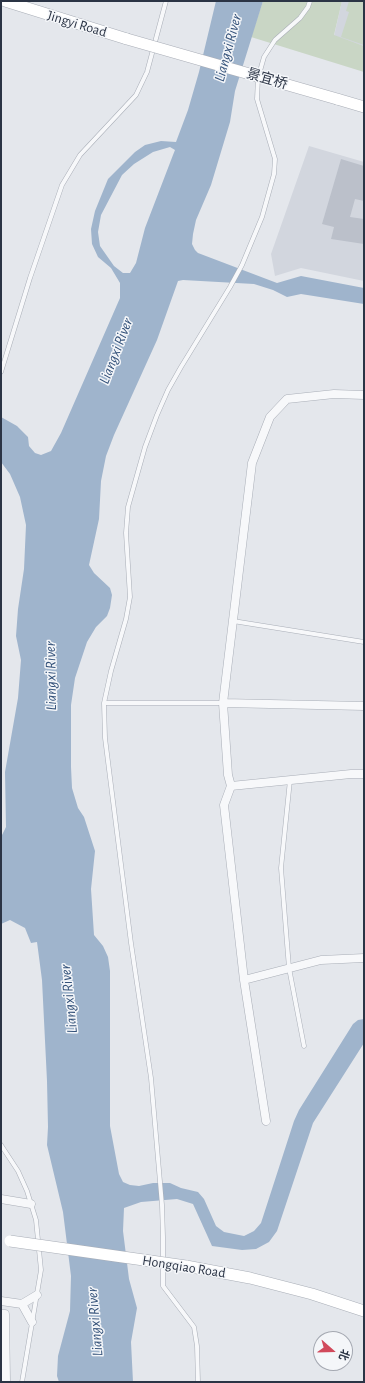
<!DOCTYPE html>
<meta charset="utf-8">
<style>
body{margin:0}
#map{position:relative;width:365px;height:1383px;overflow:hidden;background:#e4e7ec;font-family:"Alegreya Sans","Noto Sans SC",sans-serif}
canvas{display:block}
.frame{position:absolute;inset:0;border:2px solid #2b3445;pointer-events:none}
.north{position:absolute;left:313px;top:1331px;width:40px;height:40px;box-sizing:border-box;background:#f4f6f9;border:1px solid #a4a8b1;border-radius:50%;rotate:110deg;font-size:11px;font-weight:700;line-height:16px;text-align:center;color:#2b3445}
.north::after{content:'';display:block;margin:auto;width:14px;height:18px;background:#d1495b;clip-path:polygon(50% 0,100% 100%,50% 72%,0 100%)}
</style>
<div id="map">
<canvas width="365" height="1383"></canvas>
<div class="frame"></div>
<div class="north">北</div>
</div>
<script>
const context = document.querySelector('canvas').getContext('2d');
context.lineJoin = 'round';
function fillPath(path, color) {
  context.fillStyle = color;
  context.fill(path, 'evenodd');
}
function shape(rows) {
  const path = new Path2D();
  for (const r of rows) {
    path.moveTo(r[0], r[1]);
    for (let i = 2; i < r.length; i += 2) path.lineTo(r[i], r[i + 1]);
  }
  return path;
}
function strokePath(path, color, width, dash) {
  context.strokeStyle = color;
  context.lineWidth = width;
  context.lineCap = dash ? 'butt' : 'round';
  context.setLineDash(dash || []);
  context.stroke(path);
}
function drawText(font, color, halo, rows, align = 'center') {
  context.font = font + ' "Alegreya Sans","Noto Sans SC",sans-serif';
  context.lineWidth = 3;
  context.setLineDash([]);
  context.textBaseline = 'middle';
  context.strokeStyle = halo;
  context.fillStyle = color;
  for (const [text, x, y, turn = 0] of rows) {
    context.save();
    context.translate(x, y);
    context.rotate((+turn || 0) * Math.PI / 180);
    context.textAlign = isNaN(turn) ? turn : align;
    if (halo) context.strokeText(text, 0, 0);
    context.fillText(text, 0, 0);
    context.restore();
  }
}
const built = shape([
 [342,1,364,1,364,46,334,36],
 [309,146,364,162,364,281,301,268,275,276,271,254]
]);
const green = shape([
 [263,1,342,1,334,35,364,46,364,72,251,37],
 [349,1,364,1,364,45,341,37,349,12,346,11]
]);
const water = shape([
 [216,1,263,1,235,91,230,122,211,185,196,220,193,234,192,244,195,250,198,253,277,283,301,276,364,288,364,304,301,294,287,297,273,290,254,284,183,280,178,281,157,340,114,435,106,456,101,481,99,519,89,565,94,573,110,588,112,595,110,608,107,616,96,627,87,642,75,678,71,705,71,767,72,788,78,808,84,817,95,851,91,889,94,935,103,946,108,957,110,971,110,1126,119,1174,123,1182,130,1185,139,1186,153,1183,170,1183,181,1188,198,1192,204,1199,216,1226,224,1232,244,1236,254,1231,261,1223,294,1121,299,1110,353,1024,358,1020,364,1019,364,1043,313,1123,277,1231,269,1242,256,1249,242,1250,212,1246,193,1204,177,1199,141,1202,124,1208,123,1231,129,1279,137,1308,131,1342,133,1382,59,1382,57,1376,58,1356,70,1311,71,1276,63,1212,47,1145,48,1127,47,1081,42,980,37,942,31,943,25,928,10,920,1,924,1,837,6,827,5,772,18,698,21,660,16,636,18,609,24,569,26,525,20,497,10,474,1,462,1,417,17,426,28,437,29,446,35,453,41,455,51,451,61,433,120,298,120,283,111,268,98,257,92,244,91,229,95,211,108,179,135,152,145,145,161,141,176,142,188,110,199,72],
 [170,147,175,150,173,155,145,228,136,263,130,273,123,273,114,266,100,246,98,232,101,215,122,175,134,164,153,152]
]);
const building = shape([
 [341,159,364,166,364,201,355,199,350,217,364,219,364,244,331,239,334,227,322,224]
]);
const lane = shape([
 [1,372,30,278,62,185,80,155,136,95,147,72,166,1],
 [233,621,364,642],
 [104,703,223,703],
 [290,780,281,868,289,968,304,1046],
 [1,1145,18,1171,27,1191,36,1220,41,1270,22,1382],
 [198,1382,197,1346,194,1327,163,1286,163,1237,162,1205,151,1078,131,943,105,738,104,703,111,671,126,619,130,597,126,533,128,507,145,447,157,415,168,390,181,367,230,287,242,265,262,217,274,174,275,159,257,99,258,78,264,57,275,40,300,18,308,7,310,1]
]);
const street = shape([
 [223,703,364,706],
 [231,786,228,775,223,703,252,463,270,417,287,399,334,394,364,395],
 [244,980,321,960,364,958],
 [266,1121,244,980,224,805,231,786,351,774,364,774],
 [1,1199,31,1204],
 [1,1301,22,1304,32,1322],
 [22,1304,37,1295],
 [1,1314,5,1314,6,1382]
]);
const secondary = shape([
 [5,1,127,39],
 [337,99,364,107],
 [186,1266,250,1278,312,1294,364,1311]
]);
const secondaryBridge = shape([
 [127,39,337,99],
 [10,1241,186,1266]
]);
const streetNames = [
 ["Jingyi Road",77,24,17],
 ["景宜桥",267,79,16],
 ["Hongqiao Road",184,1267,9]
];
const waterNames = [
 ["Liangxi River",228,48,-75],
 ["Liangxi River",116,351,-69],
 ["Liangxi River",51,676,-91],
 ["Liangxi River",69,999,-96],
 ["Liangxi River",95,1322,-95]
];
fillPath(built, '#d2d6de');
fillPath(green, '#c9d6c5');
fillPath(water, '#9fb4cc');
fillPath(building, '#bbc0ca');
strokePath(lane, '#a9aeb7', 5);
strokePath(street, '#a9aeb7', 9);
strokePath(secondary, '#a9aeb7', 12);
strokePath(lane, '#f7f8fa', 4);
strokePath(street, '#f7f8fa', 8);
strokePath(secondary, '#fff', 11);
strokePath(secondaryBridge, '#a9aeb7', 12, []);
strokePath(secondaryBridge, '#fff', 11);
drawText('14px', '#2b3445', '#f4f6f9', streetNames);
drawText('italic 15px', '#34527a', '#f4f6f9', waterNames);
</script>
